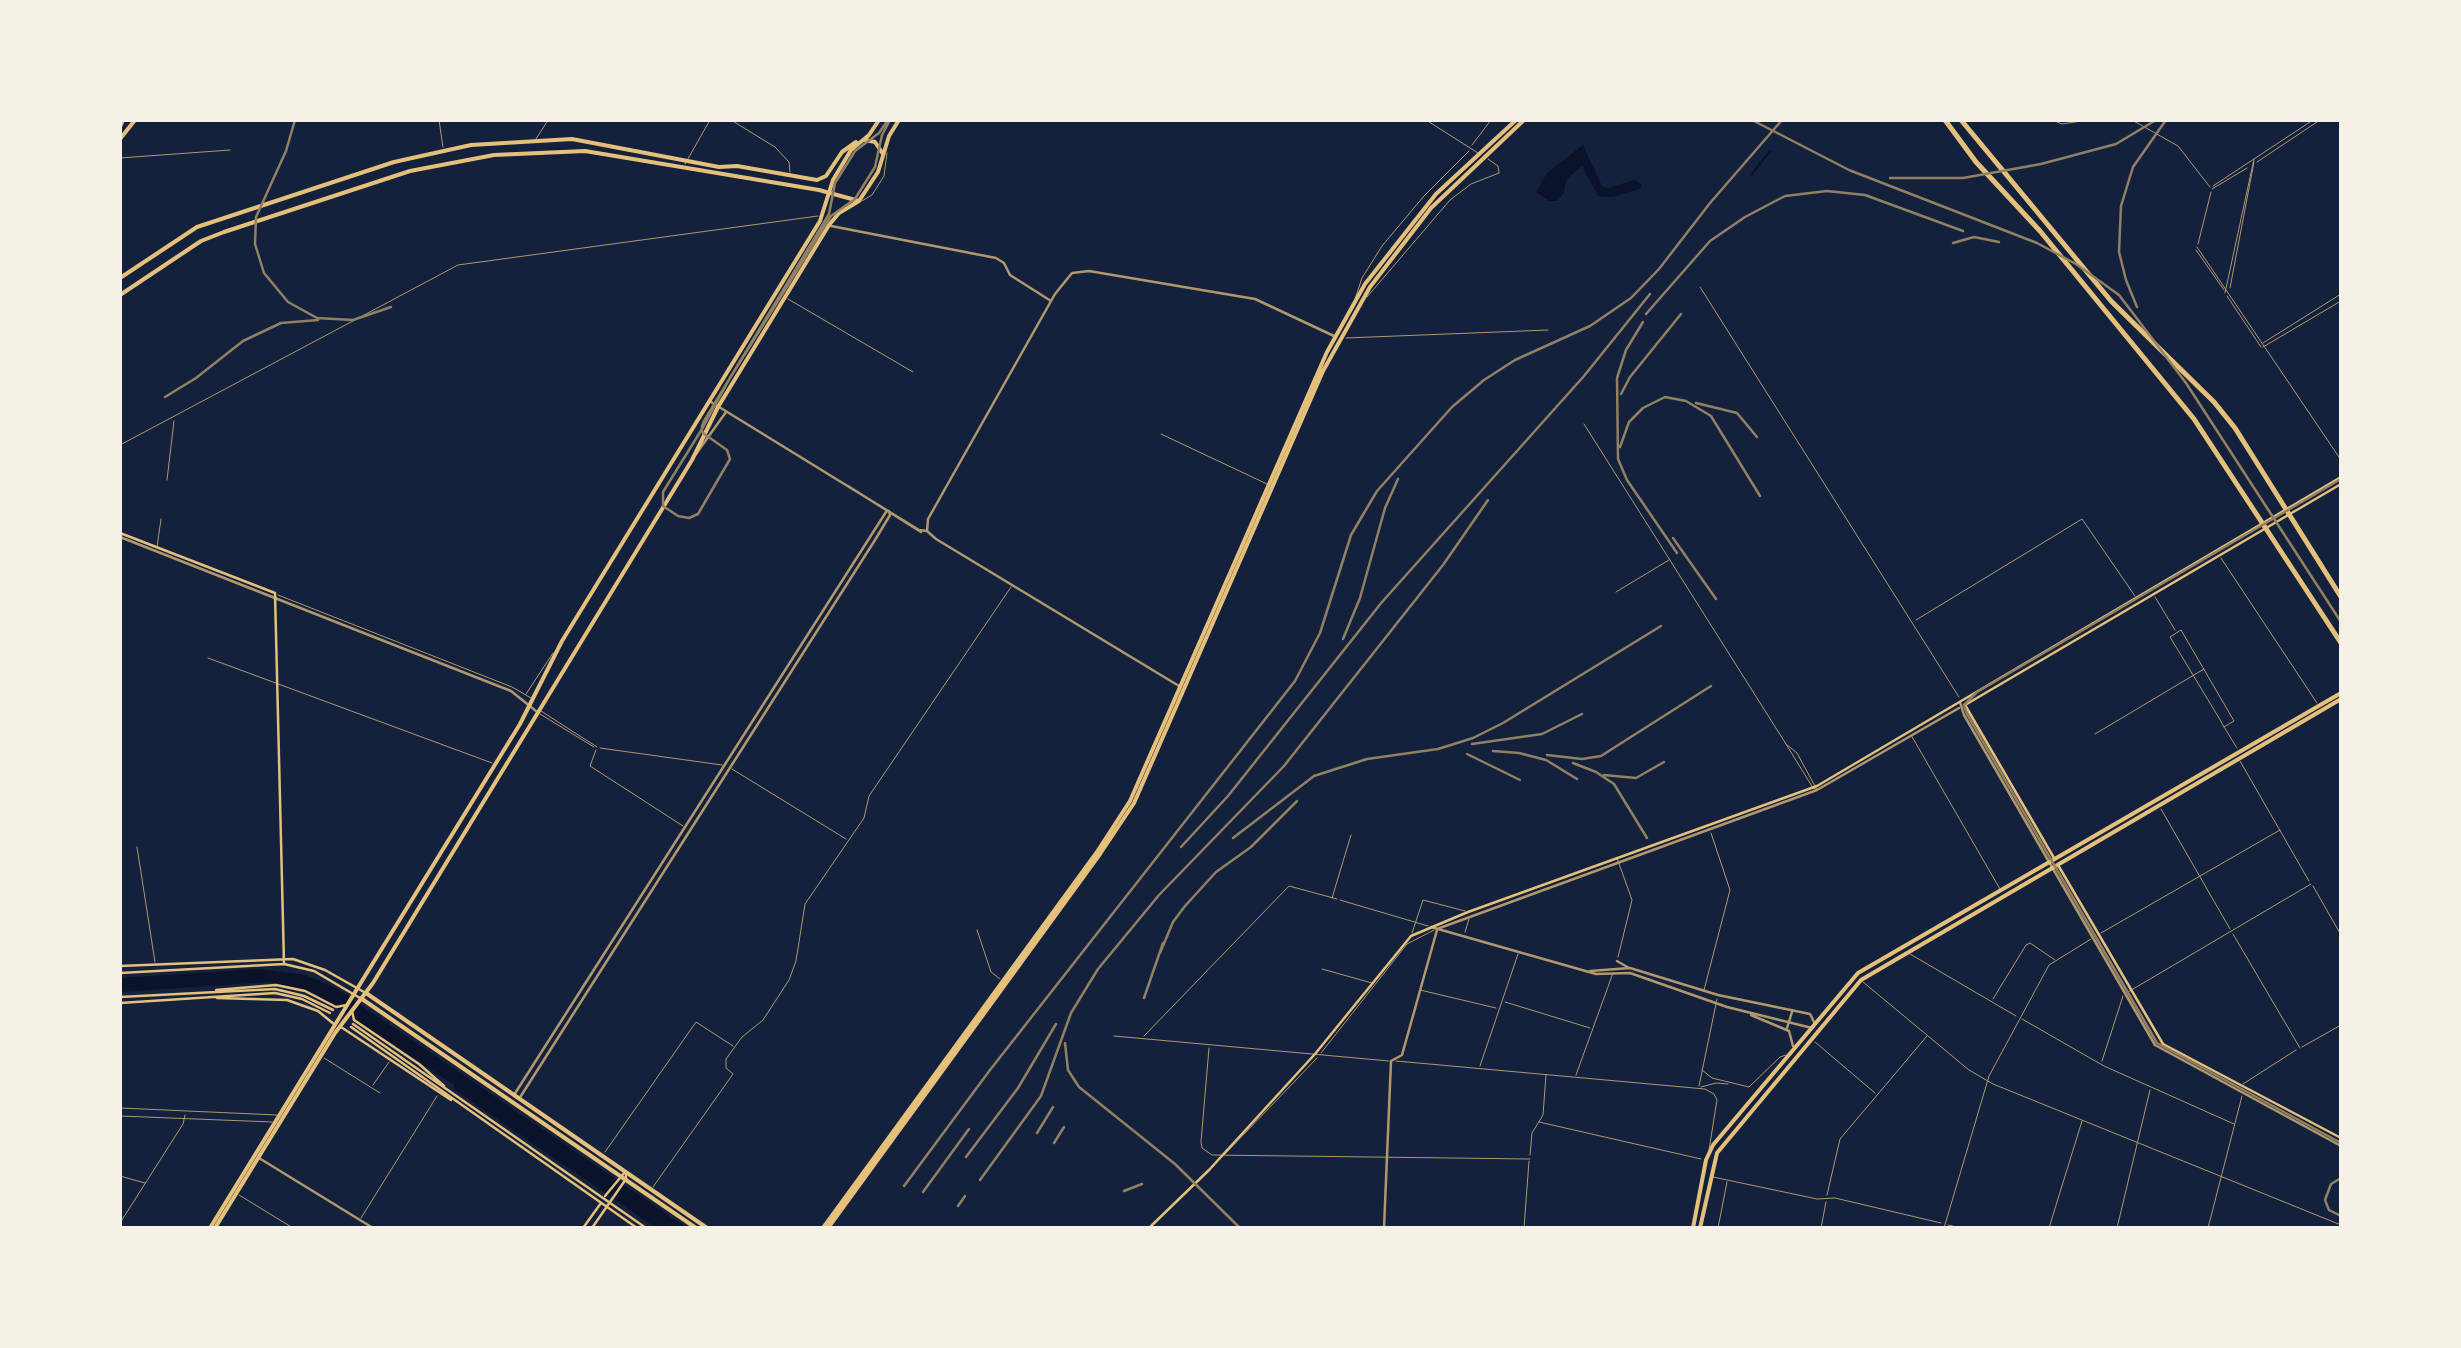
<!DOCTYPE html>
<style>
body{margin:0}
#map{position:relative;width:2461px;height:1348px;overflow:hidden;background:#14213d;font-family:"Sofia Sans Condensed",sans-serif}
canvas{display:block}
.frame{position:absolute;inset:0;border:122px solid #f6f1e7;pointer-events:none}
</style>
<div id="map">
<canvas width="2461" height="1348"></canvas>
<div class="frame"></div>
</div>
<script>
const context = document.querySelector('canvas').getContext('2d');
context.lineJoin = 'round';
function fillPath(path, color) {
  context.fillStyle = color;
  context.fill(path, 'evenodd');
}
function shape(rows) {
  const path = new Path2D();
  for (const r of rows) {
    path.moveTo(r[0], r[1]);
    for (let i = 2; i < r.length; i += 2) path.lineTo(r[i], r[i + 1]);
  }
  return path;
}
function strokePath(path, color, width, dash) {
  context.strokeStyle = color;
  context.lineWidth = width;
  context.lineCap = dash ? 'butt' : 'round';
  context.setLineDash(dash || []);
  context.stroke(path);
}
const water = shape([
 [1583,145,1602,186,1607,188,1635,180,1642,185,1640,189,1612,197,1598,196,1582,166,1566,180,1564,193,1557,201,1549,201,1536,192,1547,173],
 [258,969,306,975,336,988,687,1228,656,1228,455,1090,454,1085,313,992,269,982,120,992,120,978]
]);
const stream = shape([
 [1752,174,1770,151]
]);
const minor = shape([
 [439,120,443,147],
 [731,120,775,147,789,162,790,172],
 [1426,120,1478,153],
 [2052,120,2062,124,2088,120],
 [2132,120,2178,146,2210,187],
 [536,139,548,120],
 [1472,145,1491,120],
 [120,158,230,150],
 [2257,162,2320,120],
 [685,164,710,120],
 [2213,186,2313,120],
 [2212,189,2247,168],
 [862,201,872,195,884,176,887,153],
 [2198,244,2211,192],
 [2197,247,2341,460],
 [2196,250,2224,290],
 [1700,287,1959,697],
 [2230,288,2254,162],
 [2225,293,2254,159],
 [2227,296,2261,347],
 [1367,297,1450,200,1471,184,1499,173,1498,166,1488,159],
 [788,299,913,372],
 [1355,299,1362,278,1382,246,1424,196,1469,151],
 [1346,338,1548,330],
 [2263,343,2341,294],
 [2263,347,2341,301],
 [1584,424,1786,744],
 [1161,434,1267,484],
 [120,445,458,265,818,216],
 [167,480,174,421],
 [157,547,161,519],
 [2221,558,2317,703],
 [1616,592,1669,560],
 [278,595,512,687,531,698],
 [2155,597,2175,630],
 [1916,620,2082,519,2135,596],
 [208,658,492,763],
 [526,694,553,653],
 [541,711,597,747],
 [540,714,594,747],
 [2224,727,2234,721,2181,630,2170,637,2219,718,2224,727,2237,748],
 [2095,734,2204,669],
 [1911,735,2000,889],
 [1786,744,1797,753,1817,790,1813,788,1786,744],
 [600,748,722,765],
 [596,750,590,766,683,826],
 [2240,761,2309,881],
 [732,769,846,839],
 [2161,809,2230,929],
 [137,847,155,962],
 [1617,858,1632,900,1618,957],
 [2313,886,2341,935],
 [1332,898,1351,835],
 [1340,900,1428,926],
 [977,930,991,972,1000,979],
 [1465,932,1469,919],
 [1412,933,1423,900,1465,911],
 [2101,933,2280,830],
 [2233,934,2300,1048],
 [1910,954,2016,1016],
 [1322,969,1372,983],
 [1863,982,1969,1070,1993,1084,2341,1225],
 [1420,990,1496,1008],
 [1704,990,1730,890,1711,833],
 [2128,992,2311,884],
 [1993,999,2026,945,2030,943,2055,960],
 [1505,1002,1590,1028],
 [2022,1019,2104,1066,2234,1124],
 [1114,1036,1389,1061],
 [1144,1036,1289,886,1337,899],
 [1815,1042,1875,1093],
 [2302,1047,2341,1025],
 [1209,1048,1201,1142,1202,1148,1212,1155,1530,1159],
 [1321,1053,1407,944,1434,930],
 [324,1058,380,1093],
 [1396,1061,1705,1089,1714,1094,1717,1100,1709,1150],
 [2102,1061,2123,996],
 [1480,1066,1518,954],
 [1702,1070,1712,1078,1749,1087,1780,1057,1786,1055],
 [1576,1075,1613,973],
 [2243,1084,2296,1050],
 [373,1085,389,1062],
 [1699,1086,1717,999],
 [1701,1087,1716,1083,1728,1084],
 [120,1108,277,1115],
 [120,1116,272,1122],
 [1539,1122,1701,1159],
 [605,1152,696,1022,733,1046],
 [1225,1154,1317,1058],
 [1530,1155,1532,1133,1543,1115,1546,1075],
 [120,1176,145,1183],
 [1713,1177,1817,1199,1835,1198,1941,1223],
 [653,1187,733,1074,726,1068,726,1059,742,1037,763,1020,789,980,796,961,805,904,864,818,869,796,1011,587],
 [239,1195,293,1228],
 [1827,1195,1840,1139,1927,1036],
 [361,1218,437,1096],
 [120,1223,183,1124,185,1115],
 [1948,1225,1961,1228],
 [1524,1228,1529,1161],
 [1718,1228,1727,1182],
 [1821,1228,1826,1202],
 [1944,1228,1989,1076,2049,965,2091,939],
 [2049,1228,2082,1121],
 [2117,1228,2150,1090],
 [2208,1228,2242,1096]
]);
const tertiary = shape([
 [831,226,996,258,1004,263,1010,275,1051,301],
 [711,402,919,530,927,531],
 [696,454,726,412],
 [848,486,921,532],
 [120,537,511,691,536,711],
 [1179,686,936,539,927,531,928,519,1055,294,1072,273,1089,271,1255,299,1334,336],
 [1960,702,1964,715,2155,1045,2341,1146],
 [1431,927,1596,974,1630,973,1727,1007,1812,1028],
 [1437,929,1817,790,1959,708],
 [1617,961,1629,968],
 [1590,971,1630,968,1718,995,1810,1014,1815,1024],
 [1751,1015,1789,1031,1793,1046],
 [1787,1028,1792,1012],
 [514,1095,886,512],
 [519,1099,875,540,890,515,889,511],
 [259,1158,373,1228],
 [1384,1228,1391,1061,1402,1055,1437,930]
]);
const secondary = shape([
 [120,533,275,593,284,964],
 [2054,858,1965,705,2341,484],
 [2058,865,2163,1044,2341,1138],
 [120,966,293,959,325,970,364,992],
 [120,973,284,964,314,971,360,998],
 [216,990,276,985,305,991,336,1007,347,1005],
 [120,997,275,989,304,996,333,1010],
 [217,998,287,1000,318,1011,335,1025],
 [120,1003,275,993,302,999,330,1013],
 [352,1011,354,1020,419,1064,444,1086],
 [353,1024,646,1228],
 [341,1027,451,1100],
 [351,1027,637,1228],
 [605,1196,625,1172],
 [583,1228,601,1203],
 [592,1228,626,1179,626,1172],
 [1149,1228,1209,1170,1315,1054,1411,936,1468,912,1817,786,2341,477]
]);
const primary = shape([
 [120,127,123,120],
 [120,139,135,120],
 [865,140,875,142,883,154],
 [120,278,197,227,394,162,471,145,572,139,719,167,737,166,817,180,826,176,842,152,856,142],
 [120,295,201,241,224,232,410,171,494,155,585,151,819,190,859,201],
 [366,993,707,1228],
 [362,999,696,1228],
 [210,1228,520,724,562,641,820,221,833,180,851,150,869,135,879,120],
 [215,1228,335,1033,373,983,692,460,718,407,829,225,839,213,859,201,878,172,889,136,899,120],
 [823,1228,1097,852,1130,801,1327,352,1365,284,1436,194,1516,120],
 [828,1228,1100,854,1134,803,1323,371,1370,287,1431,208,1524,120],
 [1693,1228,1706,1160,1713,1145,1858,973,2341,693],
 [1700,1228,1717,1153,1861,980,2341,699]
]);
const motorway = shape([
 [1945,120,1976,162,2040,231,2194,419,2341,643],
 [1961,120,2111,301,2214,402,2235,428,2341,597]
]);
const tram = shape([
 [888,120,879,133,855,151,835,183,829,214,704,421,702,426,702,431,703,433,727,450,730,459,698,514,689,518,678,516,663,506,663,492,702,429,730,378,831,216,855,199,875,167,882,135,890,120],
 [2341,479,1977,692,1964,705,1967,714,2157,1043,2341,1143],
 [2341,1178,2331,1184,2325,1200,2329,1210,2341,1216]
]);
const rail = shape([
 [295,120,286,151,256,217,255,244,264,273,288,302,317,318,353,320,391,307],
 [1752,120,1849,170,2037,243,2076,264,2119,295,2186,383,2341,622],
 [1890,178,1963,178,2041,164,2116,144,2156,120],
 [1953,243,1974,237,1999,242],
 [2137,307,2126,280,2119,252,2121,206,2133,167,2166,120],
 [1646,314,1710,241,1745,217,1785,196,1827,191,1865,195,1963,231],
 [1643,322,1626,350,1617,378,1618,459,1627,480,1677,553],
 [1621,394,1630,377,1681,314],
 [165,397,196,378,243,341,281,323,318,320],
 [1696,403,1737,413,1757,437],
 [1620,447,1629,422,1643,408,1665,397,1686,401,1711,416,1760,496],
 [1673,538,1716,599],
 [1343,639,1360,598,1385,508,1398,479],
 [1472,744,1542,734,1582,714],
 [1493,751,1519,753,1546,760,1577,779],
 [1467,754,1520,780],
 [1547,755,1582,759,1601,756,1711,686],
 [1573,763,1596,772,1614,784,1647,838],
 [1604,775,1636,778,1664,762],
 [1233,838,1314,776,1367,759,1438,749,1473,738,1503,723,1661,626],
 [1181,847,1228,796,1382,602,1584,376,1650,294],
 [1160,953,1173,922,1185,906,1216,872,1251,847,1297,801],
 [1144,998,1163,943],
 [1065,1043,1068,1070,1079,1087,1175,1164,1240,1228],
 [1037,1133,1053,1107],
 [1054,1143,1064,1127],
 [966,1157,1018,1088,1056,1024],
 [980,1180,1041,1096,1071,1013,1098,969,1159,895,1284,766,1443,565,1488,500],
 [904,1186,990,1070,1295,681,1320,633,1351,535,1377,491,1452,407,1484,380,1515,360,1590,326,1631,298,1659,269,1710,203,1782,120],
 [1124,1191,1142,1184],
 [923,1192,969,1129],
 [958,1206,965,1196]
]);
fillPath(water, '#0b132b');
strokePath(stream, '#0b132b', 2.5);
strokePath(minor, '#b1986c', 1);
strokePath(tertiary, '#b1986c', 2.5);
strokePath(secondary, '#e5c07b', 2.5);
strokePath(primary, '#e5c07b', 4);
strokePath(motorway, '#e5c07b', 5);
strokePath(tram, '#918062', 2.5);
strokePath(rail, '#918062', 2.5);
</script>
